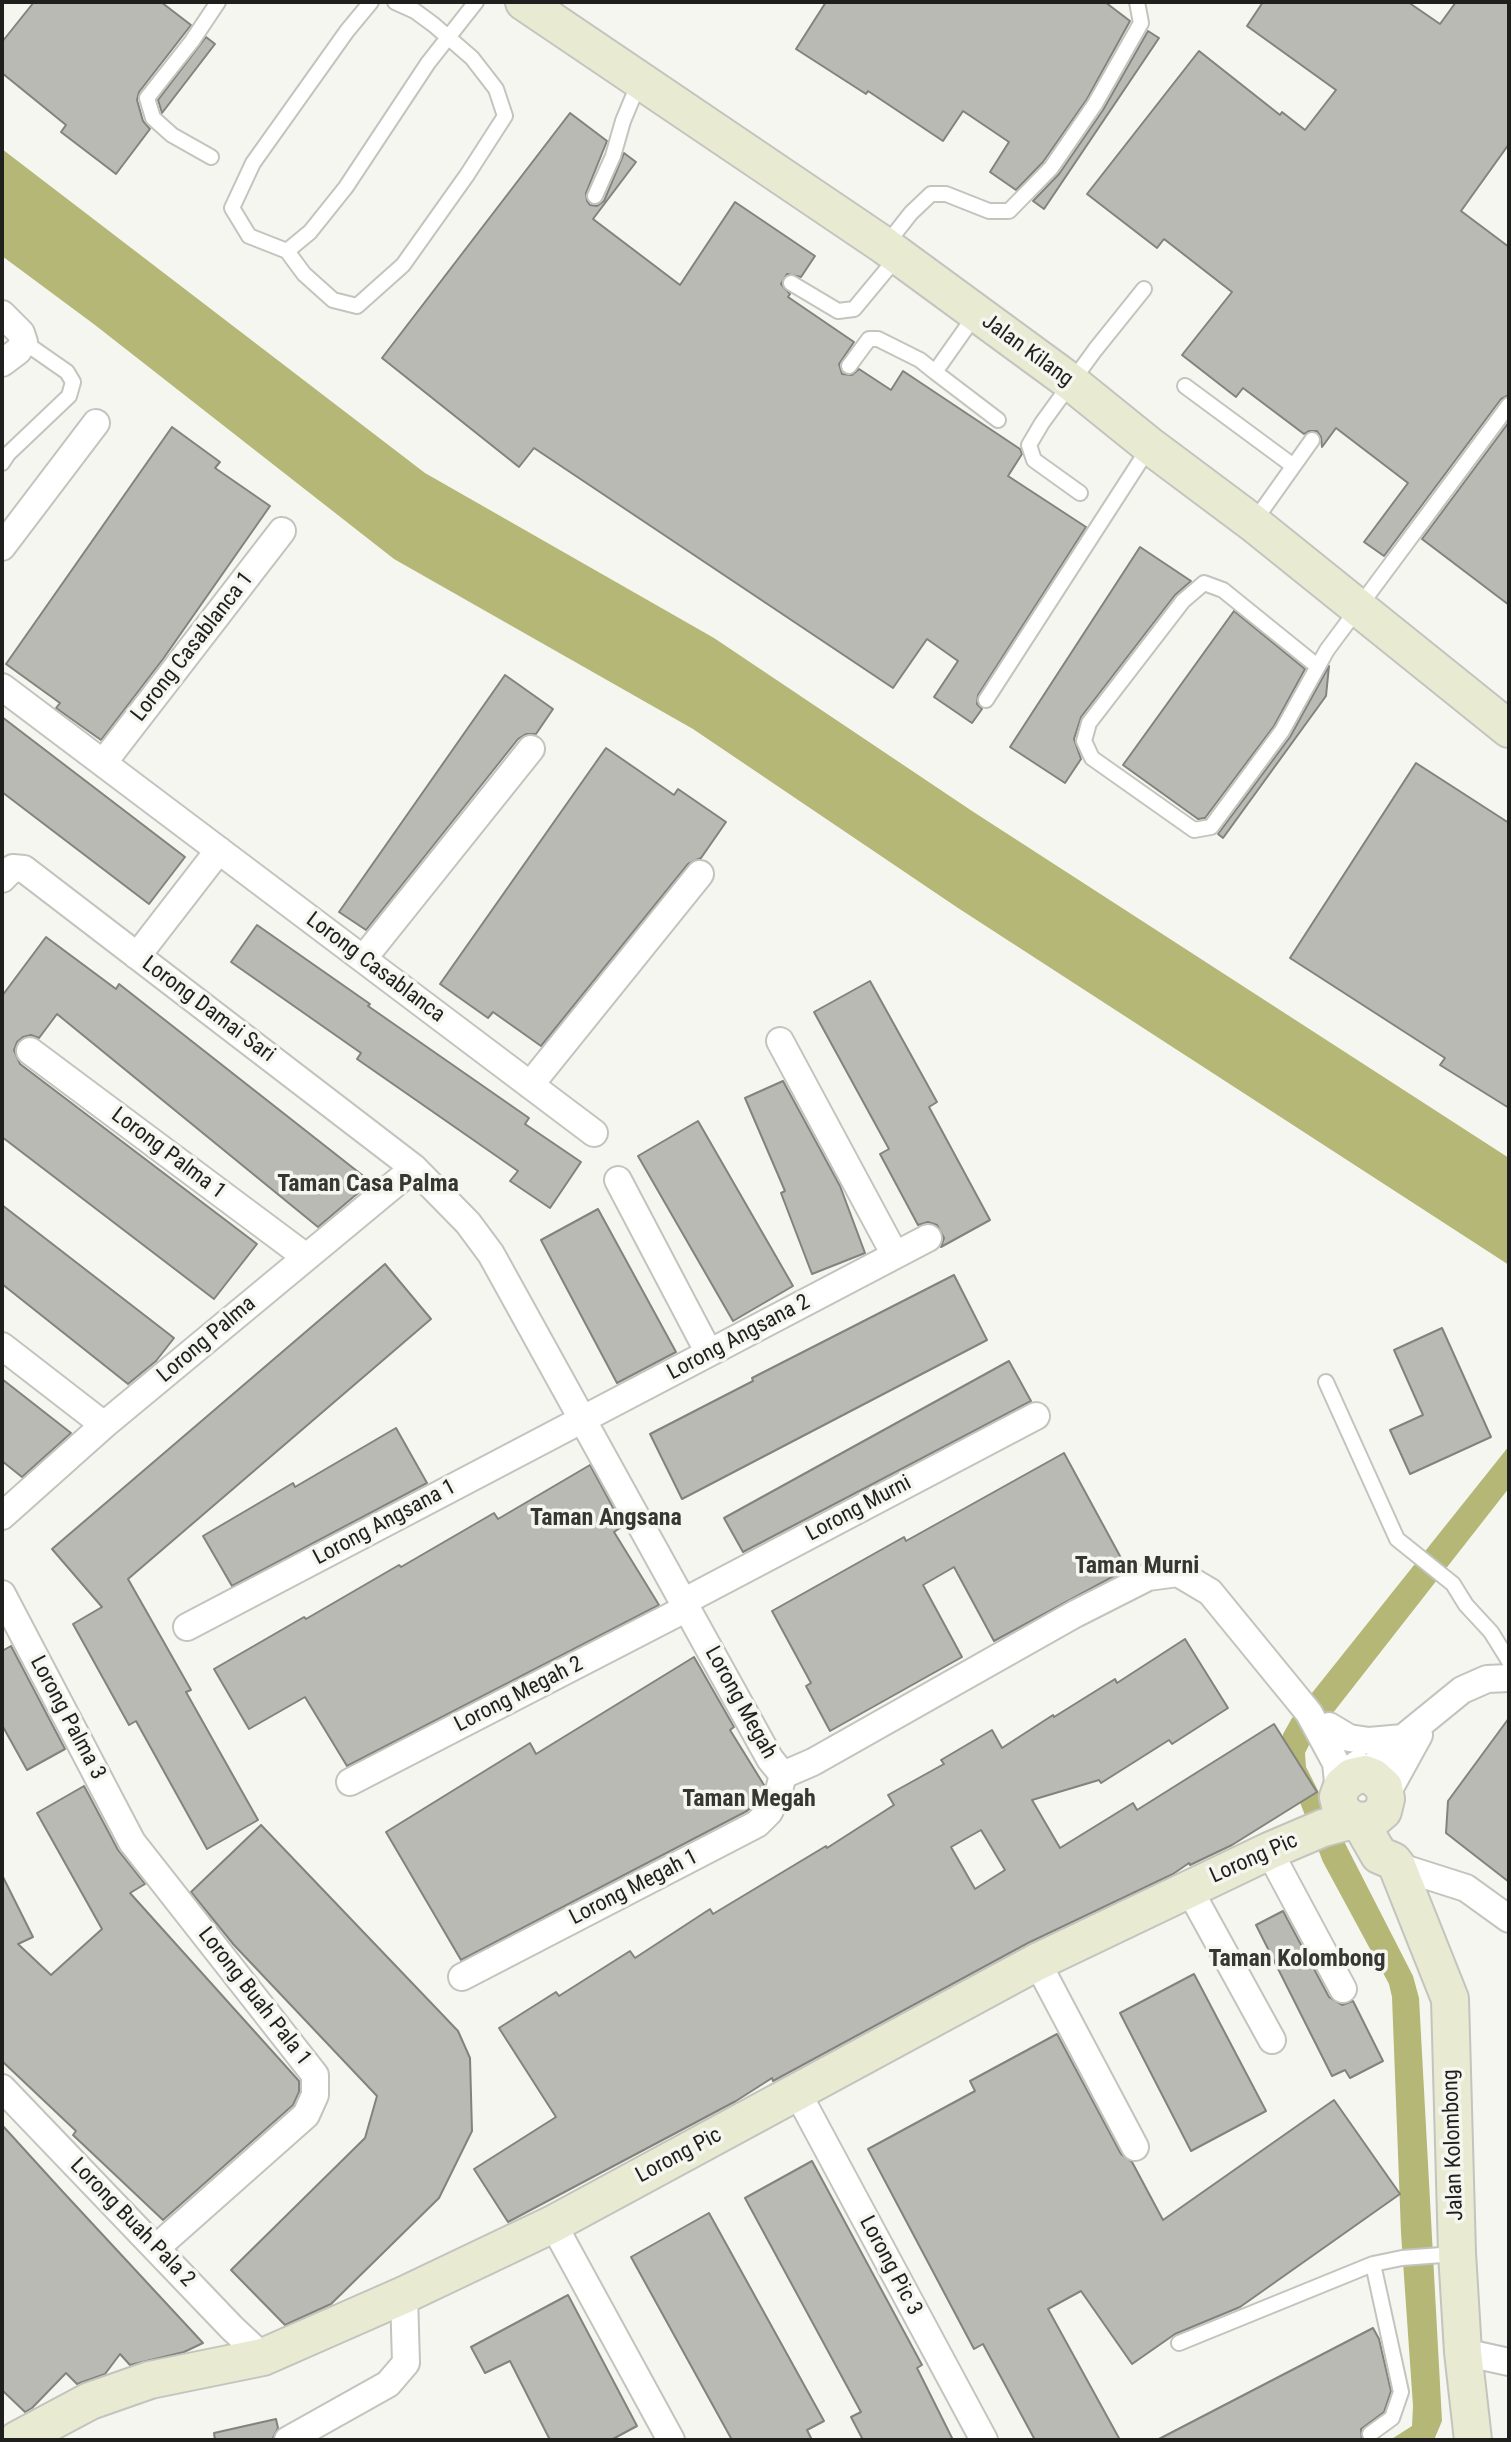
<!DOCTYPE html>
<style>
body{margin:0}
#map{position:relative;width:1511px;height:2442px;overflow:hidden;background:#f6f6f0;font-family:"Roboto Condensed",sans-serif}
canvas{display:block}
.frame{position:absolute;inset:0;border:4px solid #1f1f1d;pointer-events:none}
</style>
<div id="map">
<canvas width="1511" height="2442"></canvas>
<div class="frame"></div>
</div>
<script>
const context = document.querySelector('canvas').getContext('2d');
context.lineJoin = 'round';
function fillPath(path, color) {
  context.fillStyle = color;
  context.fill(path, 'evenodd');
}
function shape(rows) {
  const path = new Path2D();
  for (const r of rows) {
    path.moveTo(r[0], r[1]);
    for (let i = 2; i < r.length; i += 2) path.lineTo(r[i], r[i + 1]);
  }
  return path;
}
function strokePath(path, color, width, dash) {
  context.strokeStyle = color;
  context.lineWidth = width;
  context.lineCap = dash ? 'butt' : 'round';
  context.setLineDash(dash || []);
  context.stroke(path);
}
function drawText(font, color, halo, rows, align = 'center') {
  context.font = font + ' "Roboto Condensed",sans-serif';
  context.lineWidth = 7;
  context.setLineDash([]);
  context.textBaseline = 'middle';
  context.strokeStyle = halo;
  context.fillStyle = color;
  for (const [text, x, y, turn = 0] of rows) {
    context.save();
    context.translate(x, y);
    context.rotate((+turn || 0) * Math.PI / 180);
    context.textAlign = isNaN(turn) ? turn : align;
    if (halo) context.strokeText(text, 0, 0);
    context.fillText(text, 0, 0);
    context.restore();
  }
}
const water = shape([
 [2,149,425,473,714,638,972,811,1509,1158,1509,1265,958,908,693,729,394,559,95,325,2,256],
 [1509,1446,1509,1488,1311,1741,1305,1753,1306,1767,1413,1976,1419,1998,1442,2421,1434,2440,1390,2440,1412,2426,1413,2406,1401,2233,1392,1997,1389,1984,1323,1862,1286,1766,1283,1753,1283,1734,1292,1718]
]);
const building = shape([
 [34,2,161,2,191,25,139,92,137,100,143,121,150,129,116,174,61,132,66,125,2,73,2,42,34,2],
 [826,2,1105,2,1130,21,1087,99,1043,162,1016,190,990,172,1009,142,963,111,943,141,868,91,866,94,796,49,826,2],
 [1263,2,1408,2,1440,24,1456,2,1509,2,1509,144,1461,211,1509,247,1509,395,1501,399,1384,556,1364,542,1408,483,1336,428,1322,447,1321,437,1317,431,1309,431,1304,434,1243,388,1236,397,1182,355,1232,292,1164,239,1157,248,1087,194,1199,51,1280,115,1282,112,1305,130,1336,90,1247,26,1263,2],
 [1148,31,1159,38,1044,209,1033,201,1059,174,1103,110,1148,31],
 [206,37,215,44,162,113,158,100,206,37],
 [570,113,607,141,586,193,587,201,590,205,597,206,604,201,624,153,636,162,593,219,680,285,735,202,815,256,801,277,787,274,781,284,790,294,788,297,854,342,839,364,842,374,852,375,859,369,891,390,903,371,1020,449,1022,454,1008,476,1086,527,978,695,977,704,982,709,972,723,934,697,958,661,927,639,893,688,534,448,519,467,382,358,570,113],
 [1509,422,1509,605,1422,539,1509,422],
 [172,427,220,462,215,468,270,506,163,659,101,740,56,708,60,703,6,664,172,427],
 [1140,547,1191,581,1175,595,1081,717,1074,739,1081,759,1065,783,1010,747,1140,547],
 [1234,611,1305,669,1274,726,1205,818,1198,819,1123,765,1234,611],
 [1329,666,1326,696,1223,838,1218,834,1290,737,1329,666],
 [505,675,553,709,536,734,526,734,518,739,366,930,339,912,505,675],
 [2,717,185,857,149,904,2,792,2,717],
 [606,748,674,795,678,789,726,822,701,858,688,864,541,1046,493,1012,488,1018,440,984,606,748],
 [1416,763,1509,823,1509,1108,1440,1065,1445,1058,1290,958,1416,763],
 [257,925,370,1004,368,1006,529,1118,525,1124,581,1162,550,1208,510,1181,518,1171,357,1059,361,1053,231,962,257,925],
 [46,937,116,989,119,984,371,1182,318,1227,57,1014,39,1038,31,1035,23,1037,17,1042,14,1050,20,1064,257,1244,214,1299,2,1137,2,996,46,937],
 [870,981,937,1102,929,1107,990,1220,941,1247,944,1238,937,1225,928,1222,918,1225,880,1154,889,1149,814,1012,870,981],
 [783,1081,840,1186,865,1253,812,1274,781,1193,785,1191,745,1098,783,1081],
 [698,1121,793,1286,733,1321,638,1156,698,1121],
 [2,1205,174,1338,156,1361,128,1384,2,1284,2,1205],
 [598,1209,676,1352,617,1383,541,1240,598,1209],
 [385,1264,431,1319,128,1579,191,1690,186,1692,258,1820,207,1849,136,1721,129,1725,73,1624,102,1607,52,1549,385,1264],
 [954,1275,987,1340,682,1499,650,1434,753,1381,752,1378,954,1275],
 [1442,1328,1491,1437,1410,1474,1390,1430,1423,1415,1394,1350,1442,1328],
 [1009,1361,1031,1401,743,1552,724,1518,1009,1361],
 [2,1379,71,1433,22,1477,2,1461,2,1379],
 [396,1428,427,1483,232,1586,203,1536,293,1483,295,1487,396,1428],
 [1064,1453,1127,1569,994,1641,954,1567,923,1585,962,1657,830,1731,806,1686,811,1683,772,1611,904,1537,906,1541,1064,1453],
 [590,1465,623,1526,614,1532,659,1605,347,1766,305,1697,249,1729,214,1669,304,1617,306,1619,399,1565,401,1567,494,1513,498,1519,590,1465],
 [1185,1639,1228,1708,1172,1744,1169,1740,1101,1783,1099,1780,1032,1800,1060,1848,1133,1803,1137,1810,1274,1724,1317,1792,1232,1845,1190,1865,1189,1863,1173,1874,1028,1943,773,2081,772,2078,736,2101,508,2222,474,2169,556,2117,499,2028,556,1992,559,1996,630,1951,635,1958,710,1909,713,1914,826,1846,827,1848,894,1805,888,1795,944,1764,941,1760,992,1730,1002,1748,1053,1715,1054,1717,1115,1679,1117,1683,1185,1639],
 [981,1830,1005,1870,975,1889,951,1847,981,1830],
 [11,1646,65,1749,27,1770,2,1725,2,1651,11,1646],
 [694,1657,734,1727,730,1730,764,1785,756,1803,747,1811,461,1960,386,1832,530,1743,536,1754,694,1657],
 [1509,1718,1509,1882,1446,1833,1448,1801,1509,1718],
 [84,1786,118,1850,145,1884,130,1893,299,2081,299,2092,293,2105,163,2220,73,2135,76,2131,2,2061,2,1875,33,1937,18,1944,51,1975,102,1929,37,1813,84,1786],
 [261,1825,458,2031,470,2058,472,2131,439,2198,331,2304,285,2325,231,2270,365,2138,377,2096,234,1945,191,1892,261,1825],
 [1283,1911,1329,1997,1342,2005,1353,2001,1383,2061,1350,2078,1345,2070,1332,2076,1256,1925,1283,1911],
 [1194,1974,1266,2111,1191,2151,1120,2013,1194,1974],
 [1057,2034,1121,2154,1132,2162,1163,2220,1334,2100,1400,2194,1240,2307,1175,2334,1132,2364,1081,2291,1048,2309,1120,2440,1035,2440,983,2344,974,2349,868,2149,975,2091,970,2081,1057,2034],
 [2,2125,63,2192,203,2343,184,2352,130,2365,120,2354,105,2374,77,2384,66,2373,32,2408,25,2412,2,2390,2,2125],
 [812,2161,922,2365,917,2368,953,2440,863,2440,851,2417,861,2412,745,2198,812,2161],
 [709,2213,824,2421,807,2430,812,2440,732,2440,631,2257,709,2213],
 [568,2295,637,2426,611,2440,550,2440,510,2361,485,2373,471,2347,568,2295],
 [1373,2328,1379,2339,1391,2391,1384,2412,1361,2429,1362,2440,1157,2440,1373,2328],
 [276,2419,278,2428,272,2440,215,2440,214,2433,276,2419]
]);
const lane = shape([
 [371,2,347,31,253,163,232,208,249,236,287,251,304,274,333,300,357,306,403,265,467,175,505,116,496,89,472,58,434,25,415,11,395,2],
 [211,157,172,135,153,118,147,98,192,41,218,2],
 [595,196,613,156,623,121,640,80],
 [885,246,911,213,931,194,946,194,989,211,1009,211,1051,168,1095,104,1141,23,1137,2],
 [287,251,310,232,346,187,428,63,476,2],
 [791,283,838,311,854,309,898,256],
 [849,366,869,339,878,339,920,360,935,372,976,314],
 [935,372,998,420],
 [1185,386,1292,465],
 [2,463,8,454,69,396,73,382,67,372,24,342],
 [1080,493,1034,460,1029,445,1042,423,1095,350,1144,289],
 [1253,523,1312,440],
 [1317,666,1223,590,1204,583,1183,601,1089,723,1084,741,1092,758,1194,830,1211,827,1282,731,1327,650,1509,405],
 [986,700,1150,446],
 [1326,1382,1397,1539,1453,1584,1466,1605,1491,1632,1509,1661],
 [1179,2343,1373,2264,1402,2258,1455,2254],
 [1370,2434,1392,2418,1401,2392,1373,2264]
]);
const street = shape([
 [2,314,21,333,24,342,18,351,2,363],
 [2,547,96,423],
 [2,687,594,1133],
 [103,763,282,531],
 [2,879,13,868,24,869,414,1168,468,1223,491,1254,770,1759,783,1775,813,1762,1075,1614,1148,1577,1178,1573,1210,1592,1309,1713,1336,1763,1339,1792],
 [137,956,219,850],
 [363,959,531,749],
 [780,1041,895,1255],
 [30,1051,306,1257],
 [530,1085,700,874],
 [618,1180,709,1353],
 [2,1346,104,1425],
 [2,1516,104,1425,414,1168],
 [2,1594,132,1842,315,2075,315,2095,306,2115,156,2248],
 [683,1602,1036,1416],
 [187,1627,928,1238],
 [1329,1726,1349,1738,1369,1741,1403,1738],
 [1357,1764,1365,1774,1403,1738,1462,1690,1487,1679,1509,1678],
 [350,1782,687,1608],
 [1386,1795,1419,1735],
 [1269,1851,1343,1989],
 [1397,1866,1466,1888,1509,1919],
 [1189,1889,1272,2040],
 [1037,1962,1135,2147],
 [462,1977,757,1824,769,1812,778,1794,783,1775],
 [2,2088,232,2328,263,2357],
 [797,2092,984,2440],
 [553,2224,671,2440],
 [1463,2352,1509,2362],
 [288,2440,388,2384,406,2363,404,2295]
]);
const secondary = shape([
 [524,2,885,246,1072,383,1150,446,1253,523,1509,729],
 [1360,1822,1379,1855,1393,1861,1397,1866,1450,1999,1457,2253,1463,2352,1473,2440],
 [17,2440,90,2401,150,2380,263,2357,404,2295,553,2224,1037,1962,1269,1851,1323,1828,1353,1820,1371,1821,1383,1811,1386,1799,1384,1787,1373,1777,1365,1774,1352,1777,1342,1786,1338,1797,1341,1810,1353,1820]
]);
const streetNames = [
 ["Jalan Kilang",1027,351,36],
 ["Lorong Casablanca 1",193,647,-52],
 ["Lorong Casablanca",375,968,37],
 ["Lorong Damai Sari",208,1010,37],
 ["Lorong Palma 1",168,1154,37],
 ["Lorong Angsana 2",739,1338,-28],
 ["Lorong Palma",207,1340,-40],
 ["Lorong Murni",859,1509,-28],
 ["Lorong Angsana 1",385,1523,-28],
 ["Lorong Megah 2",519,1695,-27],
 ["Lorong Megah",740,1703,61],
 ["Lorong Palma 3",67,1718,62],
 ["Lorong Pic",1254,1859,-24],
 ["Lorong Megah 1",634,1888,-27],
 ["Lorong Buah Pala 1",254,1997,52],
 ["Jalan Kolombong",1454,2145,-92],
 ["Lorong Pic",679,2156,-28],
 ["Lorong Buah Pala 2",132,2223,46],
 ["Lorong Pic 3",890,2266,62]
];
const neighbourhoodNames = [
 ["Taman Casa Palma",368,1185],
 ["Taman Angsana",606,1519],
 ["Taman Murni",1137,1567],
 ["Taman Megah",749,1800],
 ["Taman Kolombong",1297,1960]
];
fillPath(water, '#b5b777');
fillPath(building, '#babab4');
strokePath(building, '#83837d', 2);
strokePath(lane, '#c3c4be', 18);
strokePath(street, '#c3c4be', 30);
strokePath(secondary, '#c3c4be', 40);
strokePath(lane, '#fff', 14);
strokePath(street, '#fff', 26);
strokePath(secondary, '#e9ead2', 36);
drawText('22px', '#1f1f1d', '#f6f6f0', streetNames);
drawText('bold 24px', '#373732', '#f6f6f0', neighbourhoodNames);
</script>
